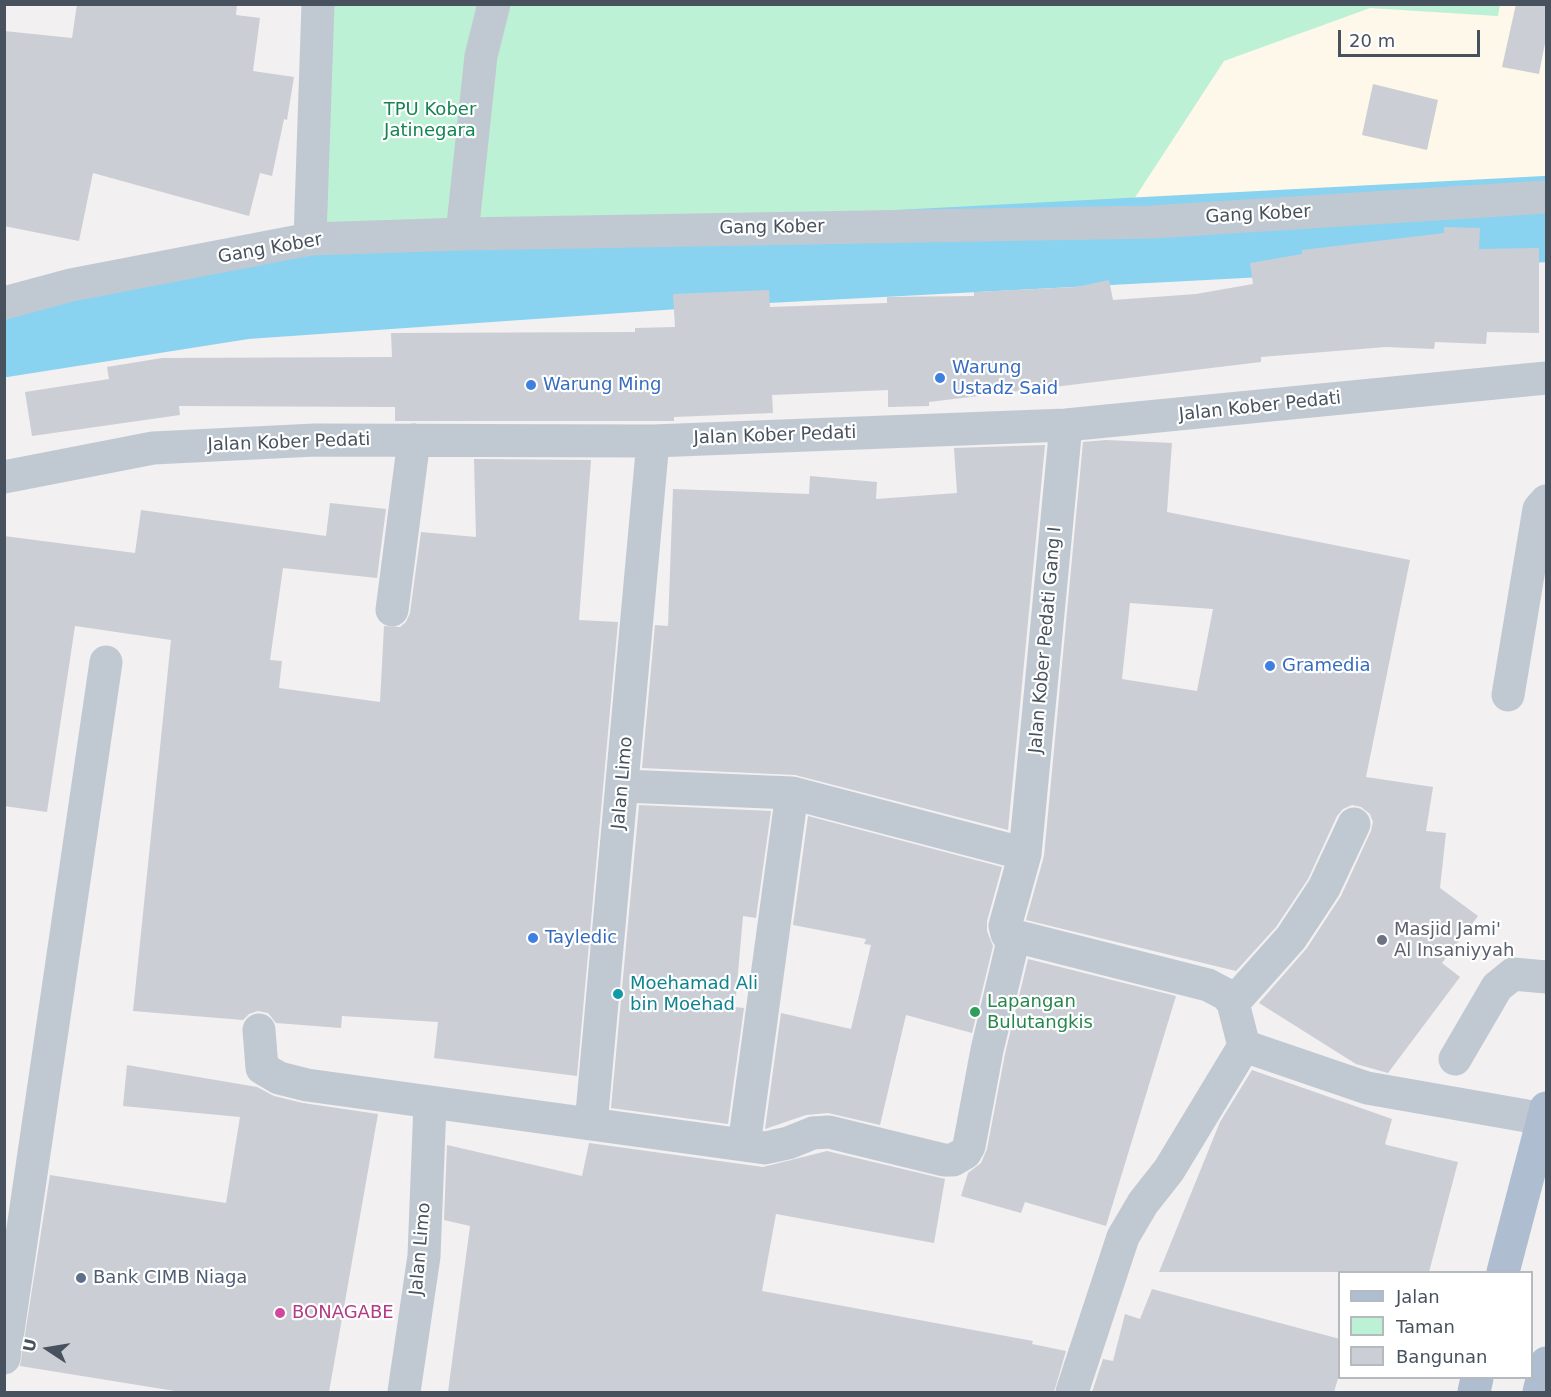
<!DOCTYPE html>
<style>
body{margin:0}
#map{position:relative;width:1551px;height:1397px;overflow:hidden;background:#f2f0f0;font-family:"DejaVu Sans",sans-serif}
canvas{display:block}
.frame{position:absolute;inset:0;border:6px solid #47525e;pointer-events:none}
.legend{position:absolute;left:1338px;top:1271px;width:195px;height:108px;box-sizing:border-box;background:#fff;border:2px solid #b5babf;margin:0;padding:8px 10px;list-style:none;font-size:18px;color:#47525e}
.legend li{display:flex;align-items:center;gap:12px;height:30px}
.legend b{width:30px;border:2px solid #b5babf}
.north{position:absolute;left:18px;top:1319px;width:60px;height:60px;-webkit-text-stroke:4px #fff;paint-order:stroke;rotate:282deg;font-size:16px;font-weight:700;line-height:24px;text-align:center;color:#47525e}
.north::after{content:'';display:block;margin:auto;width:21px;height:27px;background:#47525e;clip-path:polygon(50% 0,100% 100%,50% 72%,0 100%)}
.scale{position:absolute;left:1338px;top:30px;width:142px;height:27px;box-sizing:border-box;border:3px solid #47525e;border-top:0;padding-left:8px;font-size:18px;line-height:21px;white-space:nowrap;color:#47525e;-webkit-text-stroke:4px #fff;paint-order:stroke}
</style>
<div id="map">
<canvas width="1551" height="1397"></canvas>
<div class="frame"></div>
<ul class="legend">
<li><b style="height:8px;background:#afbdd0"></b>Jalan</li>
<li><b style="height:16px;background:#bdf1d5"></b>Taman</li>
<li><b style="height:16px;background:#ccced5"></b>Bangunan</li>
</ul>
<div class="north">U</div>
<div class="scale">20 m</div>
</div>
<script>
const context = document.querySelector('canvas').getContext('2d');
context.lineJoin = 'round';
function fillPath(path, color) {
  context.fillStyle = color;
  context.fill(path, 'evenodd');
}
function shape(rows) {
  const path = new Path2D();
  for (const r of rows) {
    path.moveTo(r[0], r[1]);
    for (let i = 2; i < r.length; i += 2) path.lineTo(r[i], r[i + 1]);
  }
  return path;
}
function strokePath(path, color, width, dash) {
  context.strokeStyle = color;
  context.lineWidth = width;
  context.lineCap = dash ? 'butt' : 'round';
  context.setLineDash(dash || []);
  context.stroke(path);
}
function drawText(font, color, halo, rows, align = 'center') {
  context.font = font + ' "DejaVu Sans",sans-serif';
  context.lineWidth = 4.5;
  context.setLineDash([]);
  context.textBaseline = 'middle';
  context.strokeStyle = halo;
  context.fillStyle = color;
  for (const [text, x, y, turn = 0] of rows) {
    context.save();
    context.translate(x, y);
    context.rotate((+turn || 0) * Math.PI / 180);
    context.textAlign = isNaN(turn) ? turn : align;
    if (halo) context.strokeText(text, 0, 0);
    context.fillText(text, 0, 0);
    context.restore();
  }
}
const commercial = shape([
 [1500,5,1546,5,1546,198,1119,222,1224,61,1370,8,1497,16]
]);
const green = shape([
 [318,5,1500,5,1498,16,1370,8,1224,61,1119,222,310,239]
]);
const river = shape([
 [4,334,245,296,747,261,1546,219]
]);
const building = shape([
 [77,4,237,4,236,15,260,18,253,71,294,77,287,120,284,119,272,176,260,173,249,216,93,173,79,241,4,226,4,31,72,38],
 [1516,4,1546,4,1546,38,1539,74,1502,67],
 [1373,84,1438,100,1427,150,1362,135],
 [1444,227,1480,228,1479,249,1539,248,1539,333,1487,332,1486,344,1435,342,1434,349,1386,347,1261,357,1261,362,929,402,929,406,888,407,888,390,772,395,773,413,674,417,674,421,395,421,395,407,179,406,180,415,32,436,25,392,109,379,107,367,162,358,392,357,391,333,635,332,635,328,675,327,673,294,769,290,770,307,887,303,887,297,974,296,974,292,1076,287,1109,280,1113,300,1196,294,1253,284,1250,263,1302,254,1302,250,1444,233],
 [1106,440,1172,443,1167,512,1410,560,1366,777,1433,787,1426,831,1446,833,1440,888,1478,916,1442,963,1460,977,1388,1073,1356,1064,1259,1003,1307,948,1341,896,1371,831,1373,822,1370,814,1361,807,1352,805,1343,809,1337,816,1308,879,1276,927,1236,971,1026,920,1044,856,1083,442],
 [1130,603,1213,609,1197,691,1122,679],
 [1045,445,1008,830,795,775,642,768,655,625,668,626,673,489,809,494,810,476,877,482,876,499,957,493,954,448],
 [474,459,591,460,579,620,618,622,577,1076,434,1058,438,1022,342,1016,341,1028,276,1023,268,1013,258,1011,249,1014,243,1020,133,1011,171,640,75,626,47,812,4,806,4,536,135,553,141,510,326,536,330,503,386,509,377,578,283,568,270,660,282,661,279,688,380,702,384,626,400,627,406,622,410,613,421,532,476,537],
 [639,805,771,811,756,918,743,916,735,1007,744,1008,728,1124,611,1108],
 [808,816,1002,867,987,921,987,931,993,946,972,1033,906,1015,880,1125,828,1113,806,1115,765,1129,781,1013,851,1029,871,945,864,944,866,939,793,925],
 [1028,959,1176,996,1106,1226,1025,1202,1021,1213,961,1196,968,1173,981,1163,987,1149,1005,1054],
 [127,1065,257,1087,274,1096,303,1103,378,1114,329,1392,181,1392,20,1366,50,1175,226,1203,240,1117,123,1106],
 [1252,1070,1392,1119,1385,1144,1387,1145,1458,1162,1429,1272,1159,1272,1220,1122],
 [589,1143,763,1167,827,1151,945,1179,934,1243,776,1214,762,1291,1033,1341,1032,1344,1066,1351,1054,1392,448,1392,470,1226,444,1220,447,1145,582,1176],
 [1152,1289,1340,1339,1340,1372,1334,1392,1092,1392,1103,1359,1113,1361,1125,1314,1140,1319]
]);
const minor = shape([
 [462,234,481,56,494,4],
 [310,239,318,4],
 [4,303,71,285,310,239,462,234,1152,222,1546,197],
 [1066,425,1025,854,1005,926,1007,934,1208,985,1227,995,1233,1003,1244,1046,1169,1170,1143,1203,1123,1237,1072,1392],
 [4,477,153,448,315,440,653,441,1066,425,1546,378],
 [392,610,414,440],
 [1508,695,1539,509,1546,501],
 [623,786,792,793,1025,854],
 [1233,1003,1291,938,1324,888,1354,824],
 [259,1030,262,1068,279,1078,307,1085,765,1148,788,1143,813,1133,829,1132,944,1160,953,1160,965,1153,969,1146,987,1050,1014,937],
 [1244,1046,1367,1088,1544,1119],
 [1455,1059,1497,987,1513,974,1546,977],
 [591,1124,653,441],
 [744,1145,792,793],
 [4,1358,106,662],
 [404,1392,424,1256,430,1104]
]);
const major = shape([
 [1503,1272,1546,1108],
 [1474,1392,1477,1378],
 [1539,1392,1546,1363]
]);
const markers = [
 [940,378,6,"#3f7fe0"],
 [531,385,6,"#3f7fe0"],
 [1270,666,6,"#3f7fe0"],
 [533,938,6,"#3f7fe0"],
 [1382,940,6,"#6b7280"],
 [618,994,6,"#0f9aa8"],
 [975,1012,6,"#2e9e5b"],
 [81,1278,6,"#5c6f8a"],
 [280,1313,6,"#d1479c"]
];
const parkNames = [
 ["TPU Kober",430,110],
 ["Jatinegara",430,131]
];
const streetNames = [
 ["Gang Kober",1258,215,-3],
 ["Gang Kober",772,228,-1],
 ["Gang Kober",270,249,-10],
 ["Jalan Kober Pedati",1260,407,-6],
 ["Jalan Kober Pedati",775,436,-2],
 ["Jalan Kober Pedati",289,443,-2],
 ["Jalan Kober Pedati Gang I",1046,640,-85],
 ["Jalan Limo",623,783,-85],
 ["Jalan Limo",421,1249,-85]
];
const shopNames = [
 ["Warung",952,368],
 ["Ustadz Said",952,389],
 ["Warung Ming",543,385],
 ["Gramedia",1282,666],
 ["Tayledic",545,938]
];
const worshipNames = [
 ["Masjid Jami'",1394,930],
 ["Al Insaniyyah",1394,951]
];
const cultureNames = [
 ["Moehamad Ali",630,984],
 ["bin Moehad",630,1005]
];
const leisureNames = [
 ["Lapangan",987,1002],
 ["Bulutangkis",987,1023]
];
const serviceNames = [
 ["Bank CIMB Niaga",93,1278]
];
const hotelNames = [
 ["BONAGABE",292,1313]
];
fillPath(commercial, '#fdf8e9');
fillPath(green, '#bdf1d5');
strokePath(river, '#89d3f0', 86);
fillPath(building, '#ccced5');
strokePath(minor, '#c0c9d2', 33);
strokePath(major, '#afbdd0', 33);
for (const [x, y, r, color] of markers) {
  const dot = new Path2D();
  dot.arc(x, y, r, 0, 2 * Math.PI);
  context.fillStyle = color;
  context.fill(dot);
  strokePath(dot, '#fff', 2);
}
drawText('18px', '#148453', '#fff', parkNames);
drawText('18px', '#47525e', '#fff', streetNames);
drawText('18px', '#366cbe', '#fff', shopNames, 'left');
drawText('18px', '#5b616d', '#fff', worshipNames, 'left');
drawText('18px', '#0d838f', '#fff', cultureNames, 'left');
drawText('18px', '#27864d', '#fff', leisureNames, 'left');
drawText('18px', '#4e5e75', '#fff', serviceNames, 'left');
drawText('18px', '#b23c85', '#fff', hotelNames, 'left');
</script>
